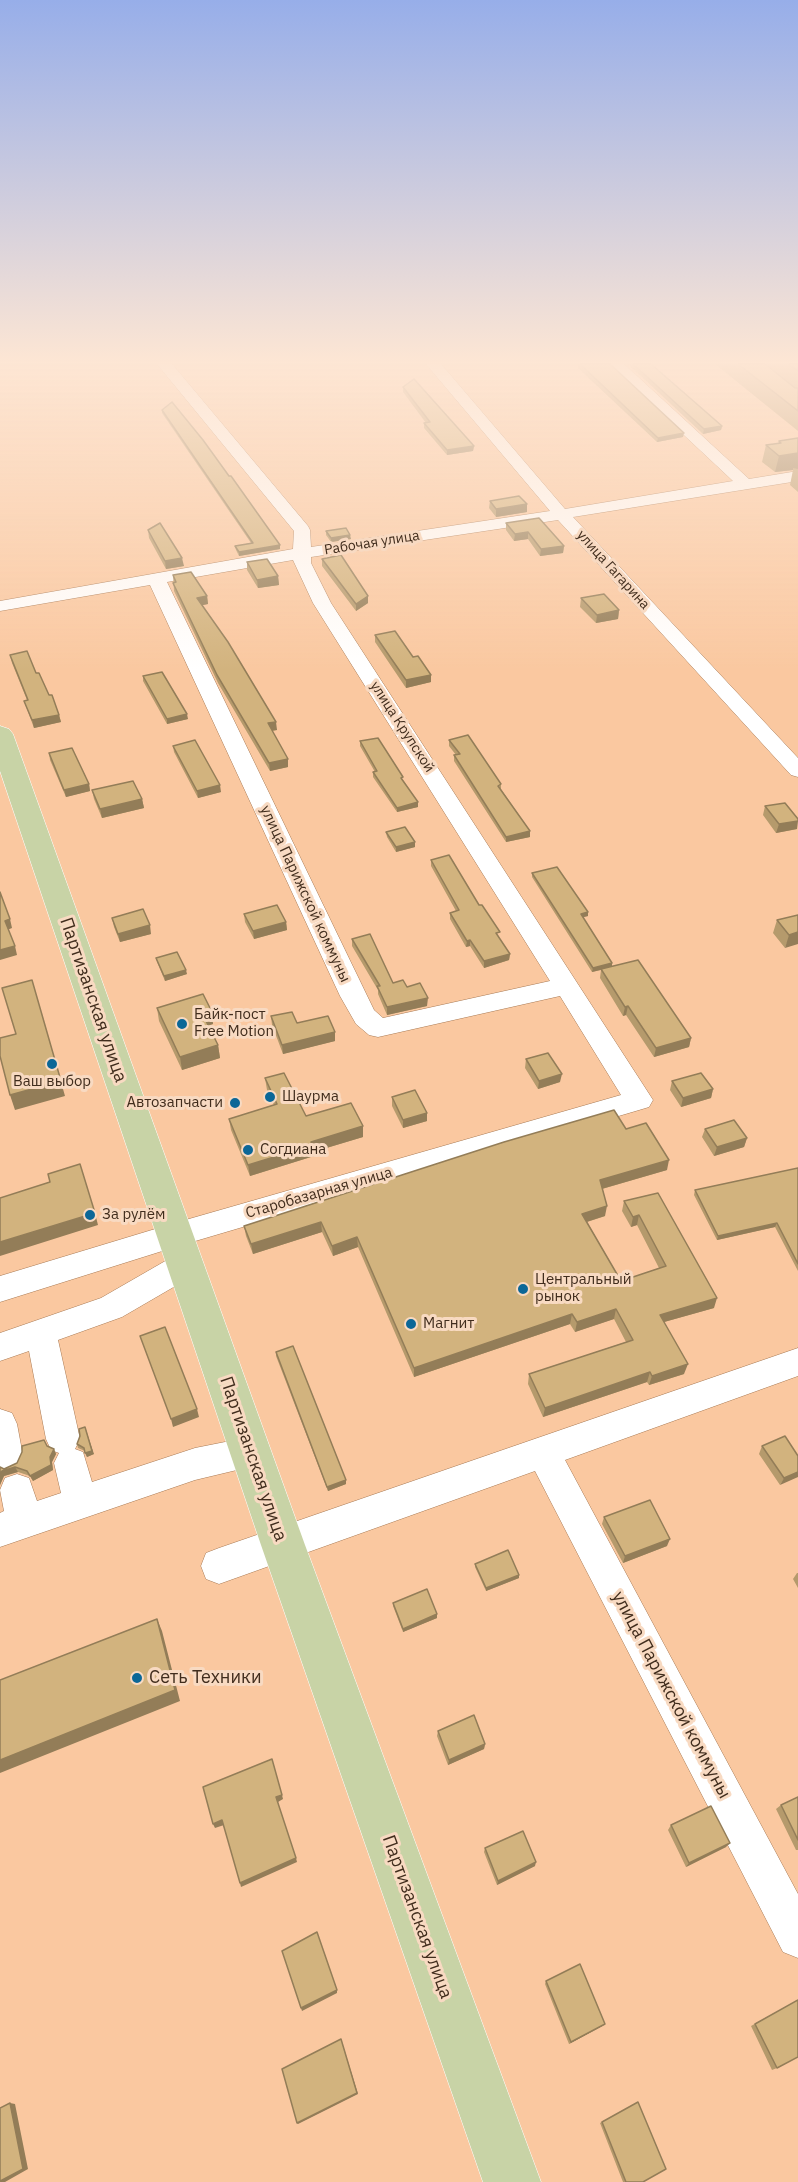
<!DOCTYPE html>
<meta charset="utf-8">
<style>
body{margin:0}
canvas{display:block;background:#fac8a0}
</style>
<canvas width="798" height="2182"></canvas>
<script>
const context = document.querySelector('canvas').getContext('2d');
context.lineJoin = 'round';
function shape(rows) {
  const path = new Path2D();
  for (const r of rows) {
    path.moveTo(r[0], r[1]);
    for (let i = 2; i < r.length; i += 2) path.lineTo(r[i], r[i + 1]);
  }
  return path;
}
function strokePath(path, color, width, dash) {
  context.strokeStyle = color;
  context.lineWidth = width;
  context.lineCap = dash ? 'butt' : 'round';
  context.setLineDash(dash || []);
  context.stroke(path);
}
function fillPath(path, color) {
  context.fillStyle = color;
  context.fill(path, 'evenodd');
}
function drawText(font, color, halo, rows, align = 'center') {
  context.font = font + ' "IBM Plex Sans",sans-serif';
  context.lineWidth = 6;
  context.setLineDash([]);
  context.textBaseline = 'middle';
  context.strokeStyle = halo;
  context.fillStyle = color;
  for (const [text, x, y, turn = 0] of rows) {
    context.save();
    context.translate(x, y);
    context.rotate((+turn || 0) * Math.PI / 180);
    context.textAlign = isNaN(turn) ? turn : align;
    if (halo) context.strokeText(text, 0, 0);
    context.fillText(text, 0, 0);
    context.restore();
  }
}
const minor = shape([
 [157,364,172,364,308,526,310,530,311,547,550,511,426,364,441,364,565,509,733,481,608,364,624,364,749,479,798,471,798,481,573,517,798,758,798,777,791,775,558,520,311,557,311,563,331,603,653,1100,649,1107,639,1110,175,1247,0,1302,0,1276,175,1223,621,1095,560,996,378,1037,369,1035,356,1024,340,996,150,585,0,611,0,601,293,549,294,531,157,364],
 [293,560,313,603,550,981,383,1018,374,1010,167,582,293,560],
 [185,1252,196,1256,200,1265,196,1274,122,1317,58,1340,80,1439,75,1449,83,1452,92,1482,195,1448,250,1437,262,1442,267,1453,262,1464,195,1480,0,1547,0,1513,4,1511,0,1490,5,1478,17,1474,29,1478,37,1501,61,1493,54,1463,59,1453,51,1450,46,1439,29,1351,0,1361,0,1333,101,1298,174,1256,185,1252],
 [798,1348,798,1376,565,1460,798,1894,798,1958,783,1952,535,1471,219,1584,206,1579,201,1566,206,1553,219,1548,798,1348],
 [0,1409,12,1413,17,1424,23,1456,18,1467,6,1472,0,1469,0,1409]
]);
const major = shape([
 [0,726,9,729,13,734,305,1545,541,2182,483,2182,261,1545,0,771,0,726]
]);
const wall = shape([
 [578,364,610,364,683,437,657,442,578,368],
 [628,364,651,364,722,426,721,430,703,434],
 [715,364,798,364,798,431],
 [403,387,474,446,473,451,447,455,424,428,424,423,426,423,403,392],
 [162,410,229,476,280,545,280,549,239,556,236,550,235,546,251,543,162,413],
 [798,438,798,492,790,485,793,470,775,472,762,462,766,445,778,444,779,441],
 [490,501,527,512,496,517,489,508],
 [506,523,564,546,563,553,540,556,528,539,514,541,506,530],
 [148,530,184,566,166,569,149,538],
 [326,531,351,539,331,542,326,535],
 [322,559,368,603,356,611,322,566],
 [247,562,278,576,279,585,258,588,247,570],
 [173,575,207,596,208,604,202,605,277,730,272,731,288,759,288,767,270,771,218,683,174,591],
 [581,598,619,610,618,619,596,623,580,607],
 [375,635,413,657,431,682,406,688,375,642],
 [10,655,36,673,49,695,59,715,61,722,34,728,24,701,27,700,12,663],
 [143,676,188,719,167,724,143,681],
 [449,740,501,784,501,789,530,831,530,837,506,842,454,761,454,755,456,755,449,746],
 [360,741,403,780,418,802,418,807,397,812,373,777,373,772,375,772,360,746],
 [173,746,221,792,198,798,174,752],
 [49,753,89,784,90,791,66,797,50,760],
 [92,790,142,799,144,808,102,818,94,799],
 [765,806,797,829,776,833,763,815],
 [386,832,415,847,396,852,387,837],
 [431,860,479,905,499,938,510,954,509,960,484,968,470,946,466,947,450,919,450,913,456,911,431,866],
 [532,873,588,912,588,916,583,917,612,966,691,1038,689,1047,654,1057,626,1015,623,1016,600,978,601,970,592,972,532,877],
 [244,914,286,922,287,930,254,939,245,922],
 [798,915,785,948,773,933,777,920],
 [112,918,151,934,120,942,114,927],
 [352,939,393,983,407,987,427,1006,387,1015,378,994,378,990,352,946],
 [156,958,187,974,165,981,157,962],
 [157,1008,211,1010,213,1024,208,1025,218,1045,220,1058,182,1070,159,1021],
 [271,1016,335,1041,283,1054,272,1025],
 [526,1059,560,1082,538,1089,525,1068],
 [265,1078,306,1116,363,1137,313,1152,314,1156,250,1176,231,1130,229,1119,274,1105,267,1090],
 [672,1081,713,1089,711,1098,681,1107,670,1090],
 [392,1097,427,1121,403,1128,392,1106],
 [626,1129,667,1170,602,1189,605,1216,587,1222,621,1281,659,1268,637,1225,631,1227,622,1211,624,1201,658,1193,714,1308,664,1322,684,1374,649,1385,647,1382,543,1417,528,1384,529,1374,626,1342,614,1319,575,1332,570,1324,414,1377,358,1247,333,1256,322,1232,253,1254,246,1236,244,1226],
 [705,1129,747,1138,744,1147,714,1156,702,1137],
 [798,1168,798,1271,775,1227,717,1240,694,1195,695,1190],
 [276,1352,346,1484,328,1491,276,1356],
 [80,1436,94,1454,87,1457,85,1451,78,1448,77,1444],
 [47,1446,54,1449,56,1454,52,1462,53,1470,33,1481,30,1476,18,1472,4,1476,0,1485,0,1467,4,1469,17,1463],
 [762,1446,798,1456,780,1485,759,1454],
 [604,1517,667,1546,623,1563,602,1524],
 [475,1564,519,1575,519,1578,486,1591,475,1567],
 [797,1573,798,1573,798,1588,793,1579],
 [393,1603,437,1614,437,1618,403,1632,393,1606],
 [438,1731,485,1744,484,1749,448,1765,437,1736],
 [798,1797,798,1850,796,1850,776,1809,781,1805],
 [671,1825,726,1847,686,1867,668,1830],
 [485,1848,535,1866,497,1885,484,1852],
 [546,1981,605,2024,602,2026,569,2044,545,1984],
 [798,2000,777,2068,772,2070,751,2026],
 [638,2102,643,2182,623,2182,600,2123]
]);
const shadedWall = shape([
 [722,426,721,430,703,434,704,429],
 [684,433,683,437,657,442,658,438],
 [474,446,473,451,447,455,447,450],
 [798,453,798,469,793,468,793,470,775,472,779,456],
 [527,504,527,512,496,517,496,509],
 [528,532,528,539,514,541,515,534],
 [350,535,351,539,331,542,331,538],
 [280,545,280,549,239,556,239,552],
 [564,546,563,553,540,556,541,549],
 [182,558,184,566,166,569,165,561],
 [278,576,279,585,258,588,257,580],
 [207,596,208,604,198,606,197,598],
 [368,596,368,603,356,611,356,604],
 [619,610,618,619,596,623,597,615],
 [431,675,431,682,406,688,406,680],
 [187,714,188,719,167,724,167,719],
 [59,715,61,722,34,728,32,720],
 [276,722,277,730,269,731,268,723],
 [288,759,288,767,270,771,269,763],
 [89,784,90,791,66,797,64,790],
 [220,785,221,792,198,798,197,791],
 [142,799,144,808,102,818,100,809],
 [418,802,418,807,397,812,397,808],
 [798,821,797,829,776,833,779,824],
 [530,831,530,837,506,842,506,837],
 [415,842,415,847,396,852,396,847],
 [588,912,588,916,580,918,581,914],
 [10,919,12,928,7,930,5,921],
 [286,922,287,930,254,939,253,931],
 [150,925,151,934,120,942,118,934],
 [798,932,798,944,785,948,789,935],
 [470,940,470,946,466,947,467,941],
 [15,946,17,955,0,960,0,950],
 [510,954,509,960,484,968,484,961],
 [612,963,612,967,592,972,593,968],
 [186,970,187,974,165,981,164,976],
 [32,980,65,1096,15,1110,10,1095],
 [428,998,427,1006,387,1015,387,1007],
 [628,1006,626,1015,623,1016,625,1007],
 [211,1010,213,1024,204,1027,202,1013],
 [335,1032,335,1041,283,1054,282,1045],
 [691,1038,689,1047,654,1057,656,1048],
 [218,1045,220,1058,182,1070,180,1057],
 [562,1074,560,1082,538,1089,539,1081],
 [713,1089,711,1098,681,1107,683,1098],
 [427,1113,427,1121,403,1128,403,1120],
 [363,1126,363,1137,313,1152,314,1156,250,1176,248,1165,311,1142],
 [747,1138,744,1147,714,1156,717,1147],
 [669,1160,667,1170,598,1190,600,1180],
 [607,1206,605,1216,580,1224,582,1214],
 [95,1213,98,1225,0,1256,0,1242],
 [639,1215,637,1225,631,1227,633,1217],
 [321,1222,322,1232,253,1254,251,1244],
 [777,1223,775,1227,717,1240,718,1236],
 [357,1237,358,1247,333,1256,332,1246],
 [717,1298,714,1308,657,1324,660,1315],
 [616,1309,614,1319,575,1332,577,1322],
 [572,1314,570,1324,414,1377,414,1368],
 [688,1364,684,1374,649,1385,652,1376],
 [650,1372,647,1382,543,1417,545,1408],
 [197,1409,199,1417,173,1427,171,1419],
 [85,1427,94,1454,87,1457,85,1453],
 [54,1449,56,1454,52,1462,53,1470,33,1481,30,1476,50,1457],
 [15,1467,18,1472,4,1476,0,1485,0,1474,2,1471],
 [798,1472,798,1477,780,1485,784,1478],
 [346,1480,346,1484,328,1491,327,1487],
 [670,1539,667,1546,623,1563,625,1556],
 [519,1575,519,1578,486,1591,486,1588],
 [437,1614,437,1618,403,1632,403,1629],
 [157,1619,162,1631,180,1701,0,1773,0,1760],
 [485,1744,484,1749,448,1765,449,1760],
 [282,1795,283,1799,278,1802,276,1797],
 [222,1820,224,1825,215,1828,213,1824],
 [730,1843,726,1847,686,1867,689,1863],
 [296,1858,297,1862,241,1887,240,1883],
 [536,1862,535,1866,497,1885,498,1881],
 [337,1990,337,1993,302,2011,301,2008],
 [605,2024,602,2026,569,2044,571,2042],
 [341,2039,358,2094,298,2124,297,2123],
 [10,2103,15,2104,28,2169,5,2182,0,2182]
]);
const building = shape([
 [580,364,610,364,684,433,658,438,580,364],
 [633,364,651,364,722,426,704,429,633,364],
 [738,364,765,364,795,388,798,388,798,411,738,364],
 [789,364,798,364,798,371,789,364],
 [414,379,474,446,447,450,424,423,430,422,403,387,414,379],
 [172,402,203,440,229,476,231,476,280,545,239,552,235,546,253,543,162,410,172,402],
 [798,438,798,453,779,456,766,445,781,443,779,441,798,438],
 [519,496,527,504,496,509,490,501,519,496],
 [539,518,564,546,541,549,528,532,515,534,506,523,539,518],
 [160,523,182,558,165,561,148,530,160,523],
 [346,528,350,535,331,538,326,531,346,528],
 [341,555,368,596,356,604,322,559,341,555],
 [267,559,278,576,257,580,247,562,267,559],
 [191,572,207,596,197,598,228,642,276,722,268,723,288,759,269,763,217,675,173,583,176,582,173,575,191,572],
 [604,594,619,610,597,615,581,598,604,594],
 [395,631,413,657,418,656,431,675,406,680,375,635,395,631],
 [27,651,36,673,39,673,49,695,52,695,59,715,32,720,24,701,28,700,10,655,27,651],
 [162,672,187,714,167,719,143,676,162,672],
 [468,735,501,784,498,786,530,831,506,837,454,755,460,754,449,740,468,735],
 [378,738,403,777,401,778,418,802,397,808,373,772,377,771,360,741,378,738],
 [195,740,220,785,197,791,173,746,195,740],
 [72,748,89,784,64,790,49,753,72,748],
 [133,781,142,799,100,809,92,790,133,781],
 [785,803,798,819,798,821,779,824,765,806,785,803],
 [405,827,415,842,396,847,386,832,405,827],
 [449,855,479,905,482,905,500,932,496,933,510,954,484,961,470,940,467,941,450,913,459,910,431,860,449,855],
 [557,867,588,912,581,914,612,963,593,968,532,873,557,867],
 [0,892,10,919,5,921,15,946,0,950,0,892],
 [277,905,286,922,253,931,244,914,277,905],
 [143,909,150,925,118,934,112,918,143,909],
 [798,915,798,932,789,935,777,920,798,915],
 [370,934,393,983,403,980,407,987,420,983,428,998,387,1007,377,986,380,986,352,939,370,934],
 [177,952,186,970,164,976,156,958,177,952],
 [638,960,691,1038,656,1048,628,1006,625,1007,601,969,638,960],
 [32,980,61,1081,10,1095,0,1056,0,1038,16,1034,2,988,32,980],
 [203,994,211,1010,202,1013,218,1045,180,1057,157,1008,203,994],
 [292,1012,297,1023,328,1016,335,1032,282,1045,271,1016,292,1012],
 [548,1053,562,1074,539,1081,526,1059,548,1053],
 [284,1073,306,1116,351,1103,363,1126,311,1142,313,1145,248,1165,229,1119,277,1104,265,1078,284,1073],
 [701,1073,713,1089,683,1098,672,1081,701,1073],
 [415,1090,427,1113,403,1120,392,1097,415,1090],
 [614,1110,626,1129,646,1123,669,1160,600,1180,607,1206,582,1214,621,1281,666,1266,639,1215,633,1217,624,1201,658,1193,717,1298,660,1315,688,1364,652,1376,650,1372,545,1408,529,1374,633,1340,616,1309,577,1322,572,1314,414,1368,357,1237,332,1246,321,1222,251,1244,244,1226,504,1142,614,1110],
 [734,1120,747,1138,717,1147,705,1129,734,1120],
 [80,1164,95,1213,0,1242,0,1198,50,1182,48,1174,80,1164],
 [798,1168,798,1264,777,1223,718,1236,695,1190,798,1168],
 [165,1327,197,1409,171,1419,140,1336,165,1327],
 [293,1346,346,1480,327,1487,276,1352,293,1346],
 [85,1427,92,1451,85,1453,84,1448,77,1444,80,1436,79,1429,85,1427],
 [785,1436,798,1456,798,1472,784,1478,762,1446,785,1436],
 [44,1440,47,1446,54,1449,50,1457,51,1465,30,1476,27,1471,15,1467,2,1471,0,1474,0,1467,4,1469,17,1463,22,1452,22,1446,44,1440],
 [650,1500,670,1539,625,1556,604,1517,650,1500],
 [508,1550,519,1575,486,1588,475,1564,508,1550],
 [427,1589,437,1614,403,1629,393,1603,427,1589],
 [157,1619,175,1690,0,1760,0,1680,157,1619],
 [474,1715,485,1744,449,1760,438,1731,474,1715],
 [272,1759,282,1795,276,1797,296,1858,240,1883,222,1820,213,1824,203,1787,272,1759],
 [798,1797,798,1840,781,1805,798,1797],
 [711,1806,730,1843,689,1863,671,1825,711,1806],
 [523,1831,536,1862,498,1881,485,1848,523,1831],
 [317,1932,337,1990,301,2008,282,1951,317,1932],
 [580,1964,605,2024,571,2042,546,1981,580,1964],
 [798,2000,798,2057,777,2068,755,2024,798,2000],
 [341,2039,357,2093,297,2123,282,2069,341,2039],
 [638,2102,666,2169,643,2182,626,2182,602,2122,638,2102],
 [10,2103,23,2169,0,2181,0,2108,10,2103]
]);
const markers = [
 [182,1024,6,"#0b6797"],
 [52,1064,6,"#0b6797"],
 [270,1097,6,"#0b6797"],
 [235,1103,6,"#0b6797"],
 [248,1150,6,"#0b6797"],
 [90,1215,6,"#0b6797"],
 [523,1289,6,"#0b6797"],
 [411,1324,6,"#0b6797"],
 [137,1678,6,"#0b6797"]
];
const farStreetnames = [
 ["Рабочая улица",372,543,-9],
 ["улица Гагарина",613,570,48],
 ["улица Крупской",402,727,57]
];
const streetNames = [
 ["улица Парижской коммуны",305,894,65],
 ["Старобазарная улица",319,1193,-16]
];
const poiNames = [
 ["Байк-пост",194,1015],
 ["Free Motion",194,1032],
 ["Ваш выбор",52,1082,"center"],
 ["Шаурма",282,1097],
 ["Автозапчасти",223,1103,"right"],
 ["Согдиана",260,1150],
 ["За рулём",102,1215],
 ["Центральный",535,1280],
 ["рынок",535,1297],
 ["Магнит",423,1324]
];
const nearStreetnames = [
 ["Партизанская улица",93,1000,71],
 ["Партизанская улица",253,1459,71],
 ["улица Парижской коммуны",671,1695,62],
 ["Партизанская улица",417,1917,70]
];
const nearPoinames = [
 ["Сеть Техники",149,1678]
];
strokePath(minor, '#a87a54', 1);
strokePath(major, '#fff', 1);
fillPath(minor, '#fff');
fillPath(major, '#c8d3a6');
fillPath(wall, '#b59a6c');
fillPath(shadedWall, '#937d58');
fillPath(building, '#d2b37e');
strokePath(building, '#937d58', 1.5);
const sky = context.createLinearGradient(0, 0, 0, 670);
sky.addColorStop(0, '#97aee9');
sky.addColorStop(0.54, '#fde6d4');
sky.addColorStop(1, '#fde6d400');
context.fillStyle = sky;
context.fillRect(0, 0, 798, 670);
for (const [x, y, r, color] of markers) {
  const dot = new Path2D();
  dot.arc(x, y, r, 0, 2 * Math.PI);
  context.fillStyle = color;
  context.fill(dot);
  strokePath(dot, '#f8dac2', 2);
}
drawText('14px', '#412d1d', '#f8dac2', farStreetnames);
drawText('15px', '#412d1d', '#f8dac2', streetNames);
drawText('15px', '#412d1d', '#f8dac2', poiNames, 'left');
drawText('18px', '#412d1d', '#f8dac2', nearStreetnames);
drawText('18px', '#412d1d', '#f8dac2', nearPoinames, 'left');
</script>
